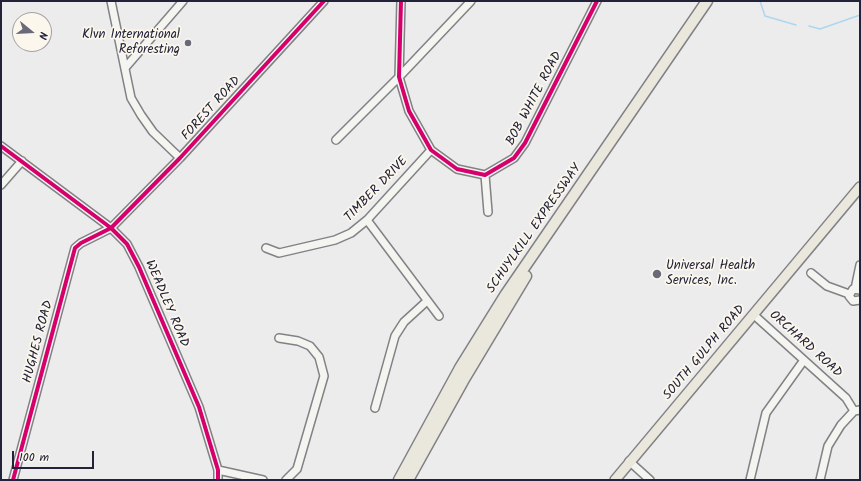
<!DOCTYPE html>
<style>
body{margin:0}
#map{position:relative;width:861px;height:481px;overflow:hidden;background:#ececec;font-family:Kalam,sans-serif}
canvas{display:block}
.frame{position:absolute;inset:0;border:2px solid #22223b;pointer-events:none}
.north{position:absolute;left:12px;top:12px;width:40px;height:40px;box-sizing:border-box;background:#fbf7ec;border:1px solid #a4a2a5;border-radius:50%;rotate:108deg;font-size:11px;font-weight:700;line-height:16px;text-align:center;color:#22223b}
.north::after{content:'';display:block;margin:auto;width:14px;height:18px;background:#696979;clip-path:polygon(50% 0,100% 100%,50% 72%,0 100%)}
.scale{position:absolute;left:12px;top:451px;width:82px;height:18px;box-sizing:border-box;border:2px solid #22223b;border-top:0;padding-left:5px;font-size:12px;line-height:14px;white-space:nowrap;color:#22223b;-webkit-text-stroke:3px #fbf7ec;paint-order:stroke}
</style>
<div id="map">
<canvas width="861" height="481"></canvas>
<div class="frame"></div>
<div class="north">N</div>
<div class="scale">100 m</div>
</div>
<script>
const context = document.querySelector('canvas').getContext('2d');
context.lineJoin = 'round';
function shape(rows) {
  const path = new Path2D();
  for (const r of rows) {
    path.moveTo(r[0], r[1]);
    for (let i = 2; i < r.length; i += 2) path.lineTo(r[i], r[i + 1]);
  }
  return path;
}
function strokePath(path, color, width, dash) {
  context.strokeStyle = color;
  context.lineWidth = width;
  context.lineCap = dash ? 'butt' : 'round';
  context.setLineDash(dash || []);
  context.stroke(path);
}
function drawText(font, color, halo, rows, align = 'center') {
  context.font = font + ' Kalam,sans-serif';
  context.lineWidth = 3.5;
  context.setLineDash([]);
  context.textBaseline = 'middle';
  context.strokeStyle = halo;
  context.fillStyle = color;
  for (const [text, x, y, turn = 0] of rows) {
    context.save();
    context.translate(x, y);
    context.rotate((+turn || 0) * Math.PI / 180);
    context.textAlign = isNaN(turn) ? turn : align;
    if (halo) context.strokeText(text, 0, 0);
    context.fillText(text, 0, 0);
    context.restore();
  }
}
const stream = shape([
 [760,1,765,16,796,25],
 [809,26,820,29,860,15]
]);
const minor = shape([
 [111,1,131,98,141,115,153,132,180,158],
 [401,1,399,77,409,111,431,150,457,169,485,175,514,158,525,143,597,1],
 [125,68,183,1],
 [336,140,399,77,471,1],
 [1,146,111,228,127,244,139,267,199,407,218,470,218,480],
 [485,175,488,212],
 [1,185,22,161],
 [367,220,439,316],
 [266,248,279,253,335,240,351,233,367,220,431,150],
 [811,273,827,286,849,294],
 [855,289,860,265],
 [860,290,853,289,849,296,853,301,860,300],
 [754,315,846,398,854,411],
 [279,338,298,341,310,346,319,357,324,376,297,469,286,480],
 [375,408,395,336,404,322,427,301],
 [629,461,650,480],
 [218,470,263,480],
 [13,480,75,248,81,243,111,228,180,158,324,1],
 [750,480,766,413,804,360],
 [820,480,828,446,841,425,854,411,860,410]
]);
const major = shape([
 [615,480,860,187]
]);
const highway = shape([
 [399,480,460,368,506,294,707,1],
 [408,480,463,381,526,276]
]);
const cycleway = shape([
 [401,1,399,77,409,111,431,150,457,169,485,175,514,158,525,143,597,1],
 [1,146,111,228,127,244,139,267,199,407,218,470,218,480],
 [13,480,75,248,81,243,111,228,180,158,324,1]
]);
const markers = [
 [188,43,4,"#696979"],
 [657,274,5,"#696979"]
];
const poiNames = [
 ["Klvn International",180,36],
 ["Reforesting",180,51],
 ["Universal Health",666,267,"left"],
 ["Services, Inc.",666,282,"left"]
];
const streetNames = [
 ["BOB WHITE ROAD",535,99,-62],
 ["FOREST ROAD",212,109,-48],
 ["TIMBER DRIVE",377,190,-46],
 ["SCHUYLKILL EXPRESSWAY",535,229,-55],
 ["WEADLEY ROAD",166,304,67],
 ["HUGHES ROAD",39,342,-75],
 ["ORCHARD ROAD",805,345,42],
 ["SOUTH GULPH ROAD",705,353,-50]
];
strokePath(stream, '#aed6f1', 1.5);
strokePath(minor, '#818186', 10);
strokePath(major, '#818186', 12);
strokePath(highway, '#818186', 13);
strokePath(minor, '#f4f4f0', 7);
strokePath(major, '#eae7dd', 9);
strokePath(highway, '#eae7dd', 10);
strokePath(cycleway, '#d6006c', 4);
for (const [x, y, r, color] of markers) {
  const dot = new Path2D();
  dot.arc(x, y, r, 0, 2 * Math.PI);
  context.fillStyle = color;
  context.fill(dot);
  strokePath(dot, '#fbf7ec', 1.5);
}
drawText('13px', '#22223b', '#fbf7ec', poiNames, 'right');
drawText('13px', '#22223b', '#fbf7ec', streetNames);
</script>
